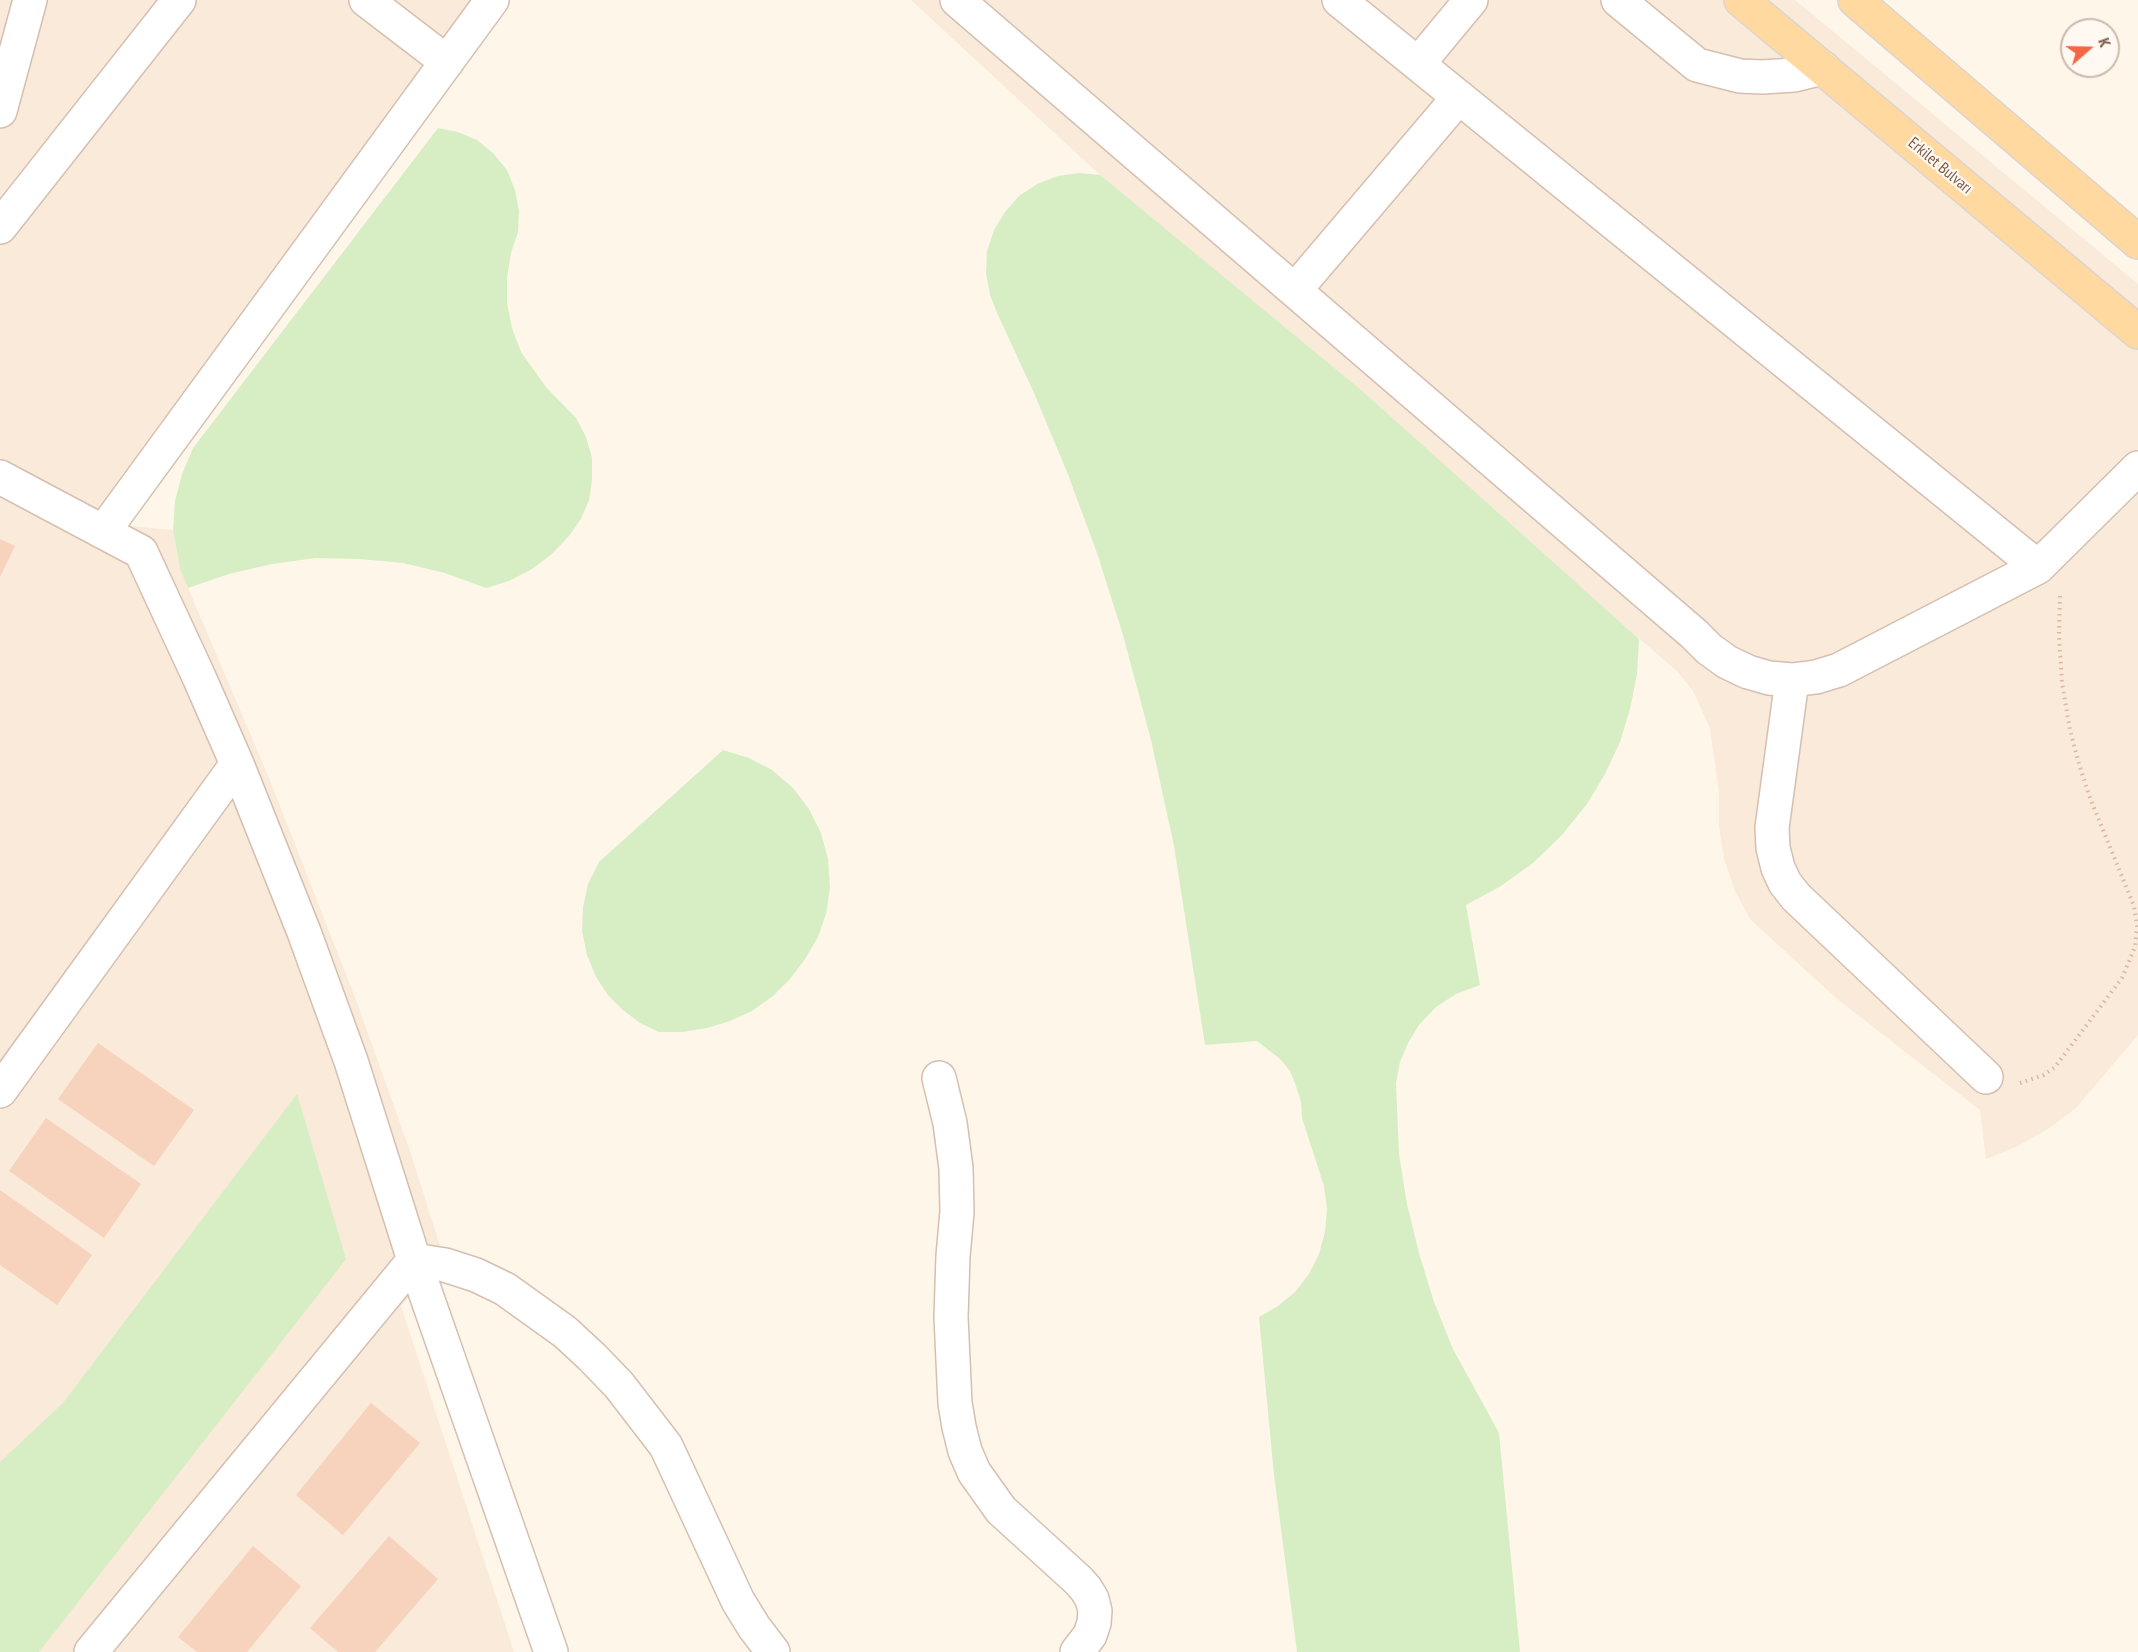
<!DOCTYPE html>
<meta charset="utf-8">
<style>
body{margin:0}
#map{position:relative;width:2138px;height:1652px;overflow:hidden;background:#fef6e9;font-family:"PT Sans Narrow",sans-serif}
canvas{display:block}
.north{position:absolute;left:2060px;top:18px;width:60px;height:60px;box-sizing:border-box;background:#fff9f1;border:2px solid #cbb9ae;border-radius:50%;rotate:70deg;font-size:16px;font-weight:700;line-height:24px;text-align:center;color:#7c5a49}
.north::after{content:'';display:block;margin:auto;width:21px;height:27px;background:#f36744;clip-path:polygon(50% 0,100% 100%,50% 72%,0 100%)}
</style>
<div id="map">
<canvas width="2138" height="1652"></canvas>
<div class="north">K</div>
</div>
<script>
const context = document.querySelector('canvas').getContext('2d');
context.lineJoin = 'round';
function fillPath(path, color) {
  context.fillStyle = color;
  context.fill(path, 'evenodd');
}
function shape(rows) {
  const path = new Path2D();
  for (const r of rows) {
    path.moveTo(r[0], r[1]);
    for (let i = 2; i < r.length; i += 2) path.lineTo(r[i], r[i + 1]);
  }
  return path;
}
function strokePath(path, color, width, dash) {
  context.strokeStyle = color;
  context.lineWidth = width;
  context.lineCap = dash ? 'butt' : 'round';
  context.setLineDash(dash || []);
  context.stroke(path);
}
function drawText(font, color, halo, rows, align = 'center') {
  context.font = font + ' "PT Sans Narrow",sans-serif';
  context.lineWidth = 4.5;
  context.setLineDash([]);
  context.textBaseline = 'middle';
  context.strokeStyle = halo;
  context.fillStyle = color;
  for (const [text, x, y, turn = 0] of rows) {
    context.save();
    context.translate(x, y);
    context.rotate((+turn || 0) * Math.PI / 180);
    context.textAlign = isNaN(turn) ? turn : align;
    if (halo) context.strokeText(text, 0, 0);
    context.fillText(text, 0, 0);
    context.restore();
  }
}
const residential = shape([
 [0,0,499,0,105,524,173,530,180,569,269,778,356,1000,409,1148,444,1258,401,1306,514,1652,0,1652],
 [911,0,1795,0,2138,284,2138,1035,2076,1108,2048,1129,2018,1146,1986,1159,1980,1110,1836,998,1750,919,1735,891,1724,859,1719,826,1719,793,1710,728,1693,691,1677,671,1100,175]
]);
const green = shape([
 [438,128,458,132,477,140,493,153,507,170,515,190,519,211,518,232,511,253,507,278,507,303,512,328,521,352,546,387,576,418,586,437,592,458,592,480,589,500,581,519,569,536,552,554,532,569,509,581,486,588,445,573,403,563,360,559,316,558,272,564,229,574,188,588,180,569,173,530,175,501,182,474,193,448],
 [1079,173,1100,175,1361,390,1639,639,1637,674,1630,709,1620,742,1605,774,1587,804,1562,835,1533,863,1501,886,1466,905,1480,985,1456,994,1436,1007,1419,1025,1408,1043,1400,1062,1396,1083,1399,1154,1407,1204,1419,1253,1434,1302,1453,1349,1499,1433,1520,1652,1297,1652,1274,1475,1259,1317,1278,1306,1295,1292,1309,1274,1319,1254,1325,1232,1327,1209,1324,1186,1302,1118,1301,1102,1296,1086,1290,1071,1280,1059,1257,1041,1205,1045,1174,846,1151,740,1123,635,1097,553,1067,472,1034,393,998,315,990,295,986,273,987,251,994,230,1005,212,1019,196,1037,184,1058,176],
 [723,750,749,758,772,770,793,788,809,809,821,833,828,859,830,887,826,914,818,937,805,959,790,979,773,996,752,1011,730,1021,707,1028,683,1032,659,1032,640,1023,623,1010,608,995,596,977,587,955,582,931,583,907,588,884,599,862],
 [297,1094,346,1259,39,1652,0,1652,0,1462,63,1403]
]);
const building = shape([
 [0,539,15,546,0,577],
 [98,1043,194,1110,154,1166,58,1099],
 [46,1118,141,1184,104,1238,9,1171],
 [0,1190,92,1255,57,1305,0,1265],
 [371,1403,420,1443,343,1535,296,1495],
 [389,1536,438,1579,375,1652,338,1652,310,1628],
 [253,1546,301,1586,247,1652,197,1652,178,1637]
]);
const path = shape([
 [2020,1083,2044,1075,2055,1067,2122,978,2135,947,2137,926,2134,906,2090,798,2079,764,2070,730,2062,683,2059,636,2060,594]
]);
const minor = shape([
 [366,0,447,62],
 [957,0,1694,634,1709,649,1727,662,1748,672,1769,678,1792,680,1816,677,1839,670,2038,567,2138,468],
 [1339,0,2038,567],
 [1618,0,1697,65,1740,76,1762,77,1794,75,1823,68],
 [1418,64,1471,0],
 [0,111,30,0],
 [0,227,179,0],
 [1295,290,1459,97],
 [0,477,141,552,199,677,237,764,304,932,351,1061,414,1260,551,1652],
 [103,532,492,0],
 [1792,680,1772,828,1773,848,1778,868,1785,883,1796,897,1986,1077],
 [939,1078,950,1123,956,1168,957,1212,953,1256,951,1317,955,1403,959,1427,965,1451,974,1472,1001,1510,1078,1580,1086,1589,1092,1599,1095,1611,1094,1623,1090,1635,1077,1652],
 [0,1091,237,764],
 [91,1652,414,1260,445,1265,476,1275,505,1289,565,1332,592,1357,619,1385,666,1446,738,1601,754,1627,773,1652]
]);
const major = shape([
 [1741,0,2138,332],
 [1855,0,2138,242]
]);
const streetNames = [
 ["Erkilet Bulvarı",1940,166,40]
];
fillPath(residential, '#f9ead9');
fillPath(green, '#d7eec5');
fillPath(building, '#f7d3be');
strokePath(minor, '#d5bfb0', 36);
strokePath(major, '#ddd4d0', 36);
strokePath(path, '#ddb6a0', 4, [1.5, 4.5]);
strokePath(minor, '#fff', 33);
strokePath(major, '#ffd99f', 33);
drawText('16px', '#7c5a49', '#fff9f1', streetNames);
</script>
